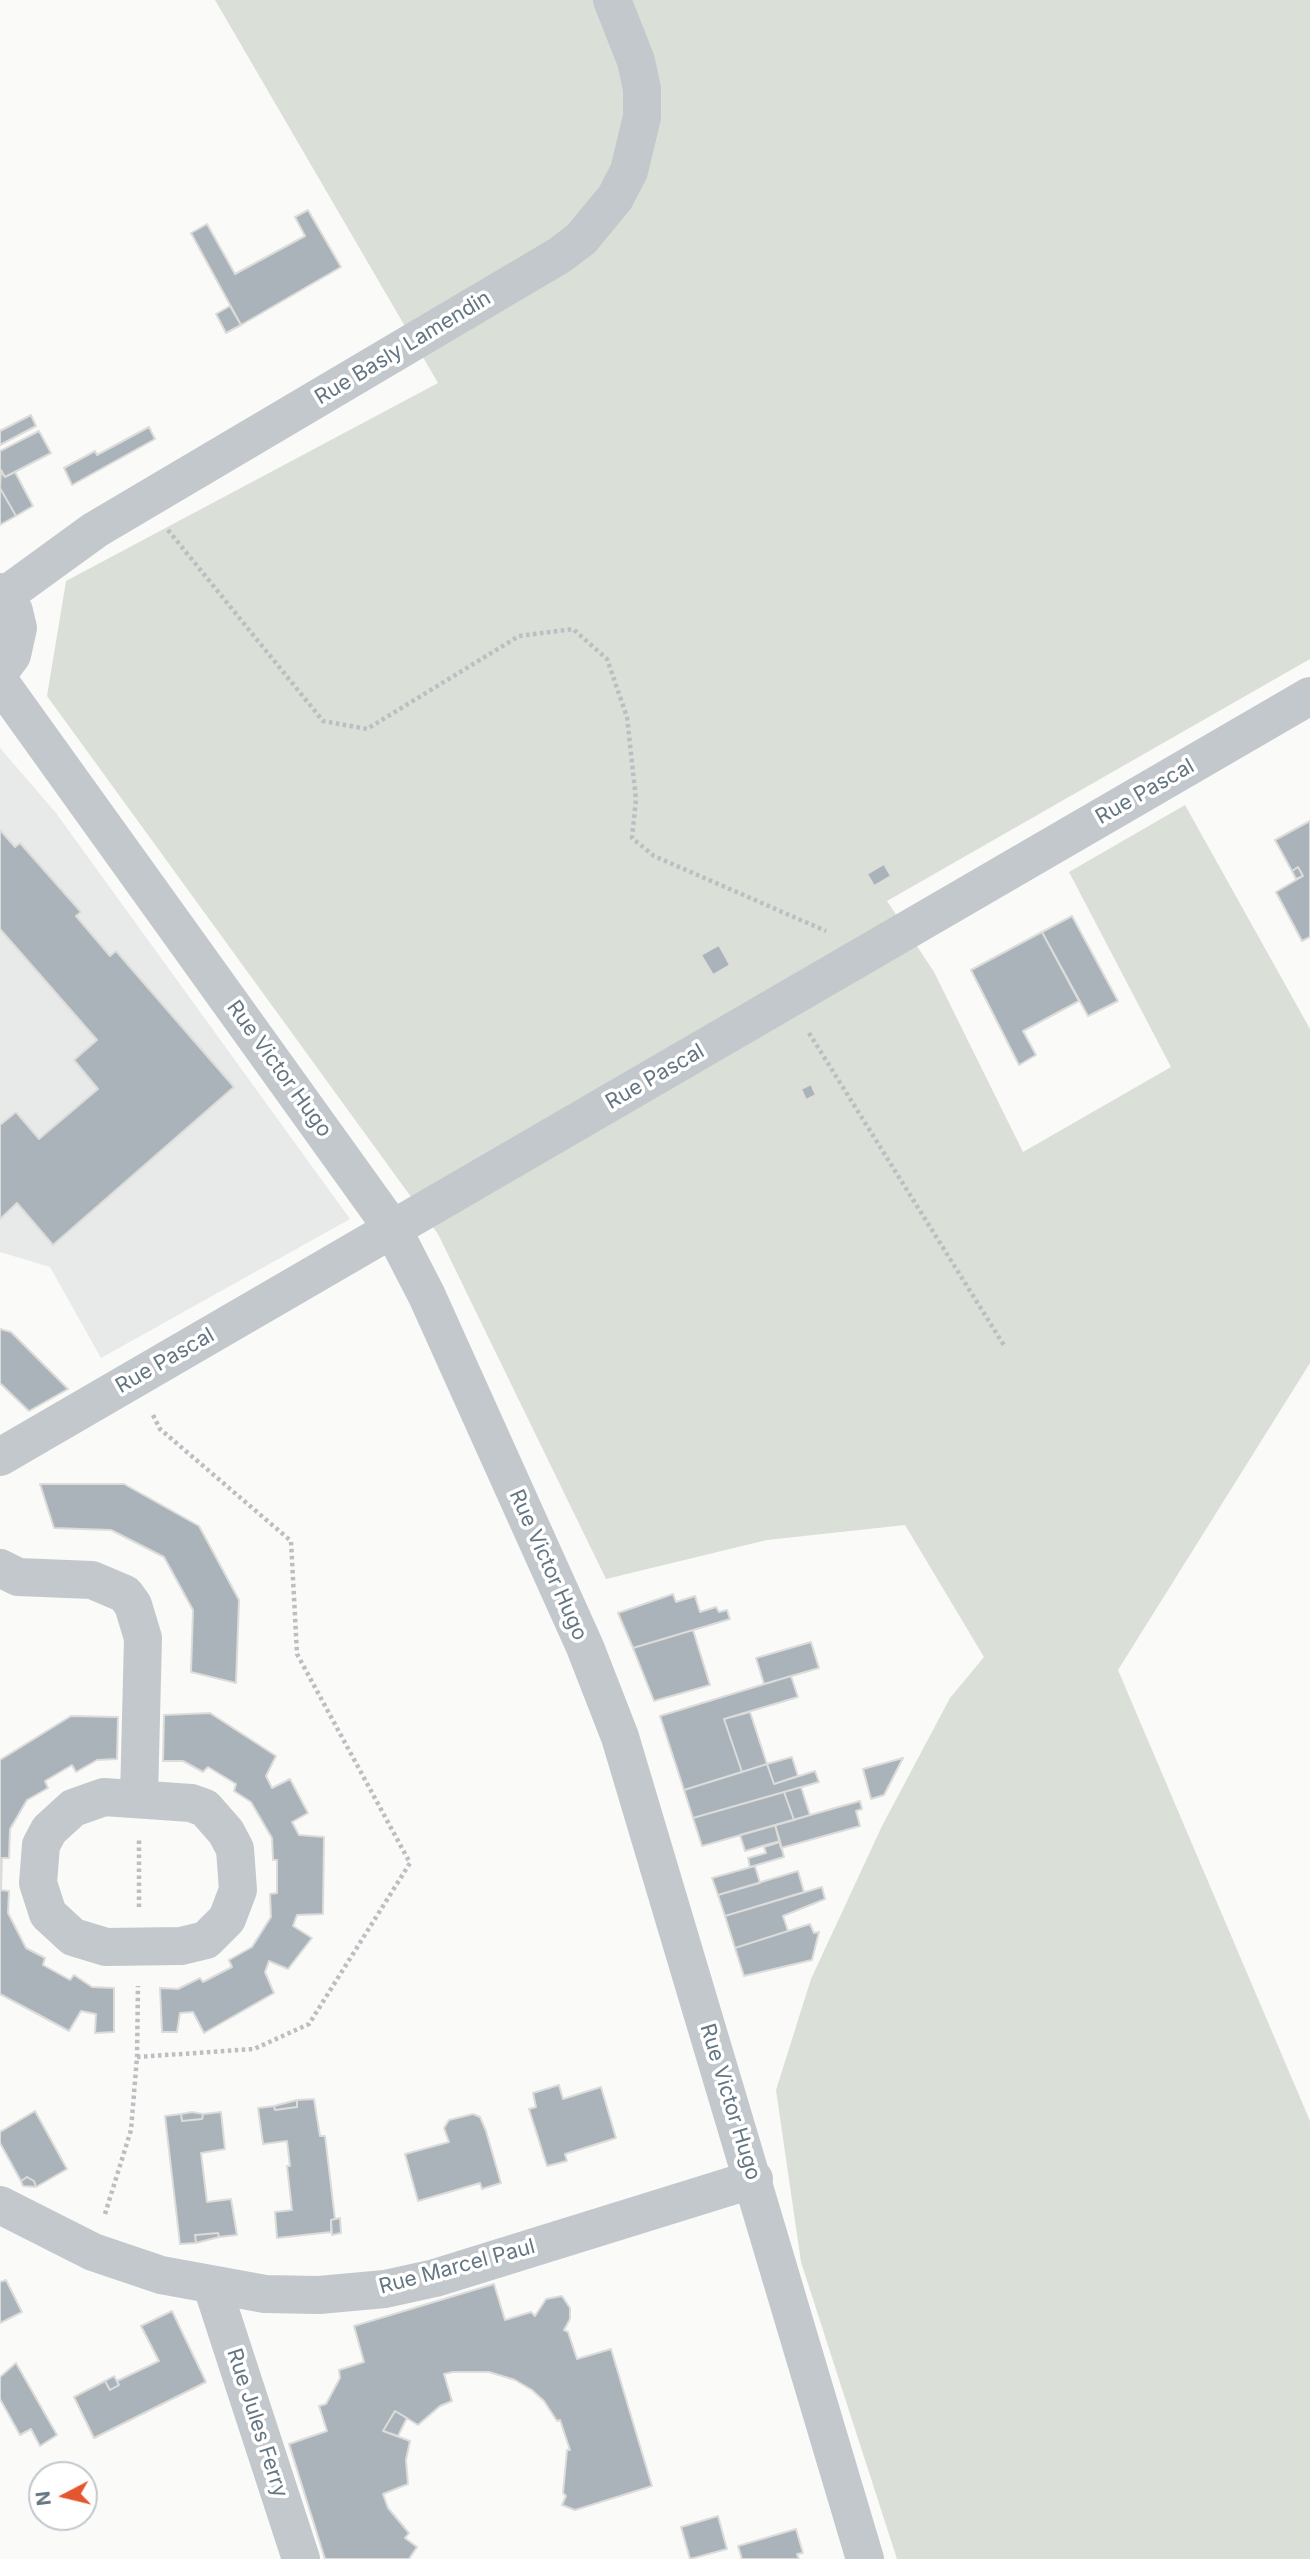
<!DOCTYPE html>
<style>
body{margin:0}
#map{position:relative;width:1310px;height:2559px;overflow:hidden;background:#fafaf8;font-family:Inter,sans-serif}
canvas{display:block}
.north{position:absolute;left:28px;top:2461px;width:70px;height:70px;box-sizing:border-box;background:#fff;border:2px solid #c1c8cd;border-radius:50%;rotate:263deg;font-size:19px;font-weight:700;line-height:28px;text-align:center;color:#657683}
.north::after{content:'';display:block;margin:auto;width:24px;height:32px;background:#e4572e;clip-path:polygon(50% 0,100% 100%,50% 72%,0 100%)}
</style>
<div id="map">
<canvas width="1310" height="2559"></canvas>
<div class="north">N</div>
</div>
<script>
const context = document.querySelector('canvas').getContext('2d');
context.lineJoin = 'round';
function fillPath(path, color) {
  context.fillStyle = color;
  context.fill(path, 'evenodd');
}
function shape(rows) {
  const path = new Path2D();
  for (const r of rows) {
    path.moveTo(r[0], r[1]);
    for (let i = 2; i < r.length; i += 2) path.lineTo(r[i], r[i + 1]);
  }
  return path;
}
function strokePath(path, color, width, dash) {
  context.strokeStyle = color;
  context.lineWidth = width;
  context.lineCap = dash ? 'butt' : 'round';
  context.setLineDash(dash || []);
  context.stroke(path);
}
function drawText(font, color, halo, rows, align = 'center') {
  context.font = font + ' Inter,sans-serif';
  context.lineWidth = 7;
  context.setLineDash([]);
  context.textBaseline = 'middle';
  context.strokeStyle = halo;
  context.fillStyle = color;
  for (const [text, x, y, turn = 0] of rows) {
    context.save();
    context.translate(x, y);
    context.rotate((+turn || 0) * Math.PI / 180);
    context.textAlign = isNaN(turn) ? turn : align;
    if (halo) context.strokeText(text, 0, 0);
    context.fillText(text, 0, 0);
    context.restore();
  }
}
const built = shape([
 [0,748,56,813,350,1219,101,1358,50,1267,0,1252]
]);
const green = shape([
 [215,0,1310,0,1310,659,887,901,934,972,1023,1152,1171,1067,1069,872,1185,805,1310,1029,1310,1363,1118,1670,1310,2121,1310,2559,897,2559,801,2262,776,2090,811,1979,882,1826,950,1698,984,1657,905,1525,767,1540,606,1579,438,1234,47,696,66,581,438,383]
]);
const building = shape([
 [308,210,341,267,241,325,191,233,207,224,235,274,305,236,295,217,308,210],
 [230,306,241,325,226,333,216,314,230,306],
 [31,415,36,426,0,445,0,431,31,415],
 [149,427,155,439,72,485,64,468,95,451,97,455,149,427],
 [39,431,51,453,5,477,0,471,0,451,39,431],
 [1,470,5,477,15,472,33,506,16,516,0,488,1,470],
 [0,488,16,516,0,525,0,488],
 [1310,821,1310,937,1302,941,1276,892,1303,876,1298,867,1292,871,1275,840,1310,821],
 [0,830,15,847,20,843,81,912,76,916,110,956,116,951,234,1087,53,1245,17,1203,0,1219,0,1125,16,1112,39,1139,98,1089,74,1060,97,1040,0,929,0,830],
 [884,864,891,876,874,886,867,874,884,864],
 [1298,867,1303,876,1296,879,1292,871,1298,867],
 [1072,916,1118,1001,1088,1016,1042,932,1072,916],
 [1042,932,1079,1001,1023,1031,1036,1055,1019,1065,971,970,1042,932],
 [719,945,730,965,713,975,701,955,719,945],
 [811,1084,816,1095,806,1100,801,1089,811,1084],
 [0,1329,11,1332,68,1389,29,1411,0,1383,0,1329],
 [40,1484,124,1484,199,1526,239,1600,236,1683,191,1672,193,1610,164,1557,111,1530,54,1528,40,1484],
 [673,1594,676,1602,695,1596,700,1612,716,1607,719,1612,727,1610,730,1619,633,1648,618,1613,673,1594],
 [693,1630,710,1685,654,1701,633,1648,693,1630],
 [811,1642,819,1668,764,1684,756,1658,811,1642],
 [791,1676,798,1697,724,1719,742,1772,684,1790,660,1716,791,1676],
 [750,1712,767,1764,742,1772,724,1719,750,1712],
 [210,1713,276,1756,266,1776,272,1788,290,1779,308,1813,292,1822,299,1835,324,1837,323,1914,297,1915,293,1926,312,1938,288,1969,269,1961,265,1972,274,1993,204,2033,193,2012,180,2013,177,2032,162,2032,160,1988,178,1989,200,1978,203,1982,232,1967,229,1960,252,1947,271,1917,270,1894,277,1893,277,1860,273,1860,272,1838,251,1802,234,1791,236,1784,208,1767,203,1772,183,1761,163,1761,164,1715,210,1713],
 [71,1716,118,1717,117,1759,97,1760,76,1772,72,1765,45,1781,48,1788,27,1800,10,1829,9,1858,2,1858,1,1890,9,1891,8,1913,26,1948,45,1958,43,1965,70,1980,74,1975,92,1987,114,1988,114,2032,95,2033,96,2014,81,2011,69,2031,0,1994,0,1760,71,1716],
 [792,1757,798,1776,774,1784,767,1764,792,1757],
 [903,1758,884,1795,871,1799,863,1769,903,1758],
 [767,1764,774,1784,815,1771,819,1782,693,1818,684,1790,767,1764],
 [801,1787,810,1815,794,1820,784,1792,801,1787],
 [784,1792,794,1820,702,1846,693,1818,784,1792],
 [860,1801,862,1809,856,1811,860,1826,781,1848,775,1825,860,1801],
 [775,1825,780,1841,745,1851,740,1835,775,1825],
 [780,1842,784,1857,750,1867,748,1858,766,1853,764,1847,780,1842],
 [755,1866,760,1883,718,1895,712,1878,755,1866],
 [798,1871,804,1892,725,1916,718,1895,798,1871],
 [822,1887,825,1899,783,1916,788,1931,735,1948,725,1916,822,1887],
 [810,1924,814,1933,819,1932,812,1960,744,1976,735,1948,810,1924],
 [559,2085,563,2099,601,2087,616,2138,565,2154,567,2161,547,2166,529,2109,536,2107,533,2093,559,2085],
 [314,2099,320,2136,325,2136,335,2219,331,2220,331,2232,277,2238,275,2212,292,2210,287,2166,290,2166,287,2141,263,2144,258,2108,274,2106,275,2110,297,2107,297,2100,314,2099],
 [297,2100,297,2107,275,2110,274,2106,297,2100],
 [35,2111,67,2169,36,2187,34,2181,27,2177,21,2181,0,2143,0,2132,35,2111],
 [192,2112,203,2114,202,2119,182,2121,181,2114,192,2112],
 [221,2112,225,2149,201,2153,207,2202,231,2199,237,2235,219,2237,218,2233,195,2235,196,2243,180,2244,165,2116,181,2114,182,2121,202,2119,203,2114,221,2112],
 [473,2114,480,2117,486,2131,501,2183,482,2189,480,2183,418,2201,405,2154,449,2142,444,2128,449,2120,473,2114],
 [27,2177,34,2181,36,2187,23,2186,21,2181,27,2177],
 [340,2218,341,2233,332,2235,331,2220,340,2218],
 [218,2233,219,2237,196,2243,195,2235,218,2233],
 [6,2280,22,2312,0,2323,0,2282,6,2280],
 [494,2284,505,2320,531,2312,535,2316,546,2299,562,2296,570,2308,570,2319,564,2330,568,2332,577,2359,611,2349,652,2486,575,2510,562,2505,566,2496,563,2493,567,2450,570,2450,560,2420,557,2421,544,2401,532,2390,515,2380,489,2372,453,2372,444,2374,452,2401,440,2406,418,2425,395,2411,383,2431,410,2441,406,2460,408,2484,383,2494,388,2508,409,2533,405,2538,417,2547,409,2559,325,2559,289,2444,327,2431,319,2406,326,2404,340,2378,339,2370,364,2362,354,2326,494,2284],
 [172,2311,206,2382,94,2438,74,2397,105,2381,110,2390,119,2385,117,2381,159,2361,141,2326,172,2311],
 [16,2363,57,2435,40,2446,31,2429,20,2435,0,2399,0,2377,16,2363],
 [114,2376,119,2385,110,2390,105,2381,114,2376],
 [395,2411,407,2418,398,2436,383,2431,395,2411],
 [718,2516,727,2549,690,2559,681,2527,718,2516],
 [796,2529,803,2553,797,2554,799,2559,742,2559,738,2546,796,2529]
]);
const path = shape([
 [168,530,323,721,367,729,519,636,573,629,607,659,627,717,636,799,632,838,654,856,826,931],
 [809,1033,1005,1347],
 [139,1907,139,1839],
 [137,2057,254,2049,309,2024,410,1863,297,1654,291,1541,160,1429,152,1413],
 [105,2214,131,2130,137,2057,138,1986]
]);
const minor = shape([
 [0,682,392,1228,427,1296,585,1647,620,1737,865,2559],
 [0,1457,1310,696],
 [0,1568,18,1577,92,1580,125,1594,133,1605,143,1638,139,1797],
 [104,1797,191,1803,205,1808,226,1832,235,1849,238,1890,227,1919,206,1940,181,1946,106,1947,73,1937,48,1914,38,1883,41,1845,49,1830,73,1808,104,1797],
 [0,2205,93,2252,161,2275,265,2294,319,2295,385,2289,435,2278,754,2179],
 [212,2286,301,2559]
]);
const tertiary = shape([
 [0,592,14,611,18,628,12,655,0,671],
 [4,596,95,530,560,255,581,239,615,198,629,171,642,117,642,89,636,61,612,0]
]);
const streetNames = [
 ["Rue Basly Lamendin",403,348,-31],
 ["Rue Pascal",1145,792,-30],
 ["Rue Victor Hugo",279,1069,54],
 ["Rue Pascal",655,1077,-30],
 ["Rue Pascal",165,1361,-30],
 ["Rue Victor Hugo",548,1565,66],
 ["Rue Victor Hugo",730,2102,73],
 ["Rue Marcel Paul",457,2267,-15],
 ["Rue Jules Ferry",257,2423,72]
];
fillPath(built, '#e8e9e9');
fillPath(green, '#dadfd7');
fillPath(building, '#aab3b9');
strokePath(building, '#dcdcda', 2);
strokePath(path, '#bbbfc2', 4.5, [3.5, 3.5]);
strokePath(minor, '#c3c8cc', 38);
strokePath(tertiary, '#c3c8cc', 38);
drawText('21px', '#657683', '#fff', streetNames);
</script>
